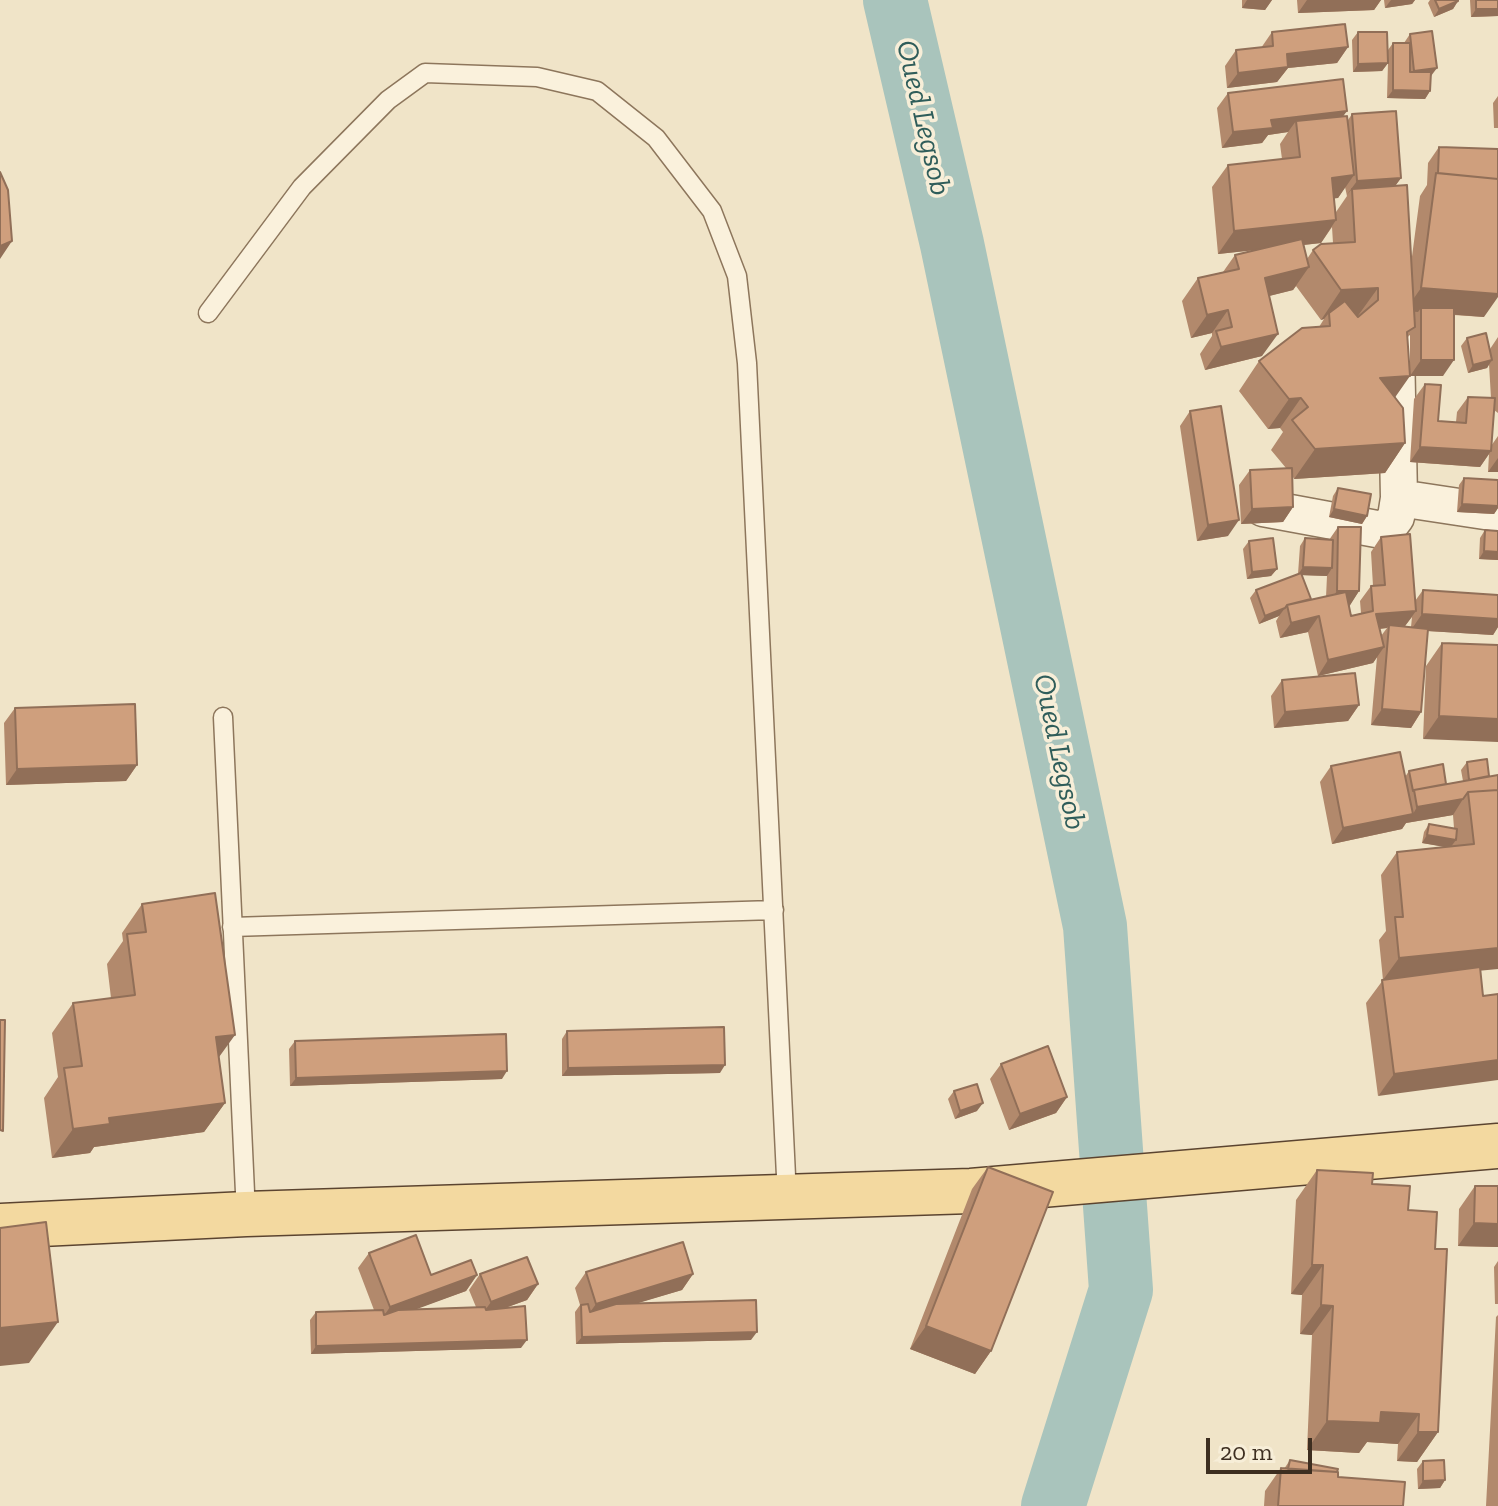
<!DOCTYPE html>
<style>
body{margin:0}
#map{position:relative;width:1498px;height:1506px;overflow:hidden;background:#f0e4c8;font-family:"Zilla Slab",serif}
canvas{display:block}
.scale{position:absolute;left:1206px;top:1438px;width:106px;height:36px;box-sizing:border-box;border:4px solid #3d2e20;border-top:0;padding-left:10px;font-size:24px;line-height:28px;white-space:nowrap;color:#3d2e20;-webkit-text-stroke:6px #f7eed8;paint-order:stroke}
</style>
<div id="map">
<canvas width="1498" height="1506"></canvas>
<div class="scale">20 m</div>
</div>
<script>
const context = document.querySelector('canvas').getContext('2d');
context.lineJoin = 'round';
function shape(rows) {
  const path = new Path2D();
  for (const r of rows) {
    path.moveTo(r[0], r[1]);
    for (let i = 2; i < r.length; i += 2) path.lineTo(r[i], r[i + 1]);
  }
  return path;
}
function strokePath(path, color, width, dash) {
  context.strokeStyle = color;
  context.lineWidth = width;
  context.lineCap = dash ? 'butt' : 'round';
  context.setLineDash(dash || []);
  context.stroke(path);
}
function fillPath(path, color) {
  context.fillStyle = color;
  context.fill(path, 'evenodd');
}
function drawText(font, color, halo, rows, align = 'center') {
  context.font = font + ' "Zilla Slab",serif';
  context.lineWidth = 7;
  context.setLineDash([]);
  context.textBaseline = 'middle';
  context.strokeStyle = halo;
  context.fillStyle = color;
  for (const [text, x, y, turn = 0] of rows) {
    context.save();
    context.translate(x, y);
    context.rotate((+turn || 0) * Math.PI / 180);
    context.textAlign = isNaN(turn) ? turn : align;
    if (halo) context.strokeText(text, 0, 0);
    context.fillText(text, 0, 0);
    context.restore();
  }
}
const river = shape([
 [895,0,952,244,1095,926,1121,1290,1053,1506]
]);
const service = shape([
 [208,313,302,187,388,100,425,73,537,77,597,91,656,138,712,211,737,276,747,363,787,1197],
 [223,717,246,1214],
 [232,927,774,910]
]);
const minor = shape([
 [1396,347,1399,498],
 [1263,508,1382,530,1387,529,1396,517,1399,498,1498,513]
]);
const primary = shape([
 [0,1226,246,1214,971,1191,1498,1146]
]);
const wall = shape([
 [1242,0,1272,0,1265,10,1242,8],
 [1297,0,1381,0,1374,10,1298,13],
 [1384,0,1415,0,1412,4,1385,8],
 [1430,0,1458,0,1458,1,1453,9,1434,17,1428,3],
 [1470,0,1498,0,1498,16,1471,17],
 [1272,32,1348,47,1337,63,1288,68,1277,82,1227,88,1225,66,1236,50,1261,48],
 [1358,32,1388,50,1393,43,1404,43,1410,34,1431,76,1430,91,1425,99,1387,98,1388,63,1382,71,1353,72,1352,40],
 [1228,93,1344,116,1348,120,1352,114,1401,178,1395,186,1411,264,1420,196,1427,185,1428,163,1439,147,1484,317,1454,315,1443,376,1410,376,1410,334,1408,337,1395,398,1405,443,1385,473,1294,479,1293,477,1293,507,1283,522,1241,524,1239,485,1250,470,1286,468,1271,450,1283,432,1280,428,1268,429,1239,391,1259,361,1319,327,1324,319,1321,320,1296,286,1293,290,1269,296,1262,356,1205,370,1200,354,1212,336,1212,333,1191,338,1182,301,1198,278,1223,272,1235,255,1255,250,1218,254,1212,187,1228,165,1282,159,1280,144,1288,132,1268,135,1262,143,1222,148,1217,108],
 [1345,187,1347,196,1336,212,1334,198,1338,198],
 [1332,227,1333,243,1313,250,1307,259,1304,245,1321,243],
 [1498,96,1498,128,1494,128,1493,103],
 [1498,337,1498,413,1494,410,1491,446,1498,436,1498,472,1488,472,1489,454,1480,467,1410,462,1414,399,1425,384,1438,421,1456,422,1457,412,1468,397,1491,398,1489,364,1487,368,1468,373,1461,346,1467,338,1490,349],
 [1190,411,1228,536,1197,541,1180,426],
 [1464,478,1498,480,1498,508,1494,514,1457,512,1459,485],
 [1338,488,1367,516,1362,524,1329,517,1333,496],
 [1338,527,1359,591,1349,606,1351,616,1361,613,1360,601,1371,586,1373,586,1371,552,1381,537,1415,601,1423,590,1498,595,1498,627,1493,635,1428,631,1421,712,1411,728,1371,725,1377,657,1373,663,1318,676,1308,632,1280,638,1276,621,1279,616,1259,624,1250,598,1256,590,1298,574,1300,546,1305,538,1329,540],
 [1302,575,1327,576,1326,597,1309,600],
 [1412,617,1411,627,1405,626],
 [1387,628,1381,636,1380,629],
 [1485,530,1498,531,1498,560,1479,559,1480,538],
 [1249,541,1277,569,1271,576,1247,579,1243,549],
 [1442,643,1498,645,1423,739,1426,666],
 [1282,680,1359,705,1348,721,1274,728,1271,696],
 [15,708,137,765,126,781,6,785,4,723],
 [1487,759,1480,971,1378,1096,1366,1003,1383,980,1379,940,1386,931,1381,875,1397,852,1447,847,1422,843,1424,832,1429,824,1454,828,1453,815,1406,823,1402,829,1332,844,1320,782,1331,766,1405,777,1409,771,1446,784,1463,781,1461,770,1467,762],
 [142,904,219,1058,225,1103,204,1132,94,1147,90,1153,52,1158,44,1098,58,1077,52,1033,73,1003,111,998,107,964,123,941,122,933],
 [567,1031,720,1073,562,1076,562,1039],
 [295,1041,502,1079,290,1086,289,1049],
 [1001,1064,1067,1097,1056,1113,1009,1130,990,1079],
 [954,1091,977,1111,955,1119,948,1099],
 [988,1167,991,1351,975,1374,910,1349,972,1189],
 [1317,1170,1372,1184,1408,1210,1435,1249,1438,1432,1417,1462,1397,1461,1398,1444,1367,1442,1359,1453,1307,1450,1312,1335,1300,1334,1302,1295,1291,1294,1296,1200],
 [1475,1186,1498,1186,1498,1247,1458,1246,1459,1209],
 [369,1253,431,1275,477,1275,466,1291,415,1309,476,1307,469,1290,480,1274,538,1284,527,1300,505,1308,521,1348,311,1354,310,1320,316,1312,374,1310,358,1268],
 [1498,1261,1498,1304,1495,1304,1494,1267],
 [586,1272,693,1274,682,1290,637,1303,751,1340,576,1344,575,1312,580,1305,575,1288],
 [1498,1315,1498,1506,1486,1506,1496,1317],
 [1290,1460,1337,1472,1338,1477,1403,1506,1264,1506,1265,1491,1281,1468,1284,1469],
 [1423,1461,1445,1480,1440,1488,1418,1489,1417,1469]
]);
const shadedWall = shape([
 [1247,0,1272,0,1265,10,1242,8],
 [1307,0,1381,0,1374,10,1298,13],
 [1391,0,1415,0,1412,4,1385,8],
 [1458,1,1453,9,1434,17,1439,9],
 [1476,9,1498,9,1498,16,1471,17],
 [1348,47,1337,63,1288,68,1277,82,1227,88,1238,73,1287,54],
 [1388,63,1382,71,1353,72,1358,64],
 [1437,68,1431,76,1409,79,1414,71],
 [1393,90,1430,91,1425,99,1387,98],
 [1347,111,1336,126,1296,121,1288,132,1268,135,1262,143,1222,148,1233,132,1271,120],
 [1354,175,1338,198,1316,201,1332,178],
 [1401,178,1390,193,1352,189,1346,196,1357,181],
 [1336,220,1321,243,1218,254,1234,231],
 [12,241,0,259,0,246],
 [1309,267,1293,290,1249,301,1265,278],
 [1378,288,1357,317,1329,313,1324,319,1321,320,1341,290],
 [1421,288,1498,294,1498,297,1484,317,1421,312,1421,308,1418,312,1405,311],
 [1228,310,1212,333,1191,338,1207,315],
 [1278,334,1262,356,1205,370,1221,347],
 [1421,360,1454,360,1443,376,1410,376],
 [1492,360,1487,368,1468,373,1473,365],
 [1410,376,1389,406,1380,378],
 [1301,398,1280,428,1268,429,1289,399],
 [1405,443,1385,473,1294,479,1315,449],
 [1420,447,1491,451,1480,467,1410,462],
 [1498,458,1498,472,1488,472],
 [1462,504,1498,506,1498,508,1494,514,1457,512],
 [1293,507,1283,522,1241,524,1252,509],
 [1334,509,1367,516,1362,524,1329,517],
 [1239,520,1228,536,1197,541,1208,525],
 [1484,551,1498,552,1498,560,1479,559],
 [1303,567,1332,568,1327,576,1298,575],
 [1277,569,1271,576,1247,579,1252,572],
 [1337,591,1359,591,1349,607,1326,606],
 [1285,608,1279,616,1259,624,1265,616],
 [1416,611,1405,626,1389,625,1387,628,1366,630,1376,614],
 [1422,614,1498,619,1498,627,1493,635,1411,630],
 [1319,616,1308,632,1280,638,1291,623],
 [1384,647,1373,663,1318,676,1328,660],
 [1359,705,1348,721,1274,728,1285,712],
 [1382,709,1421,712,1411,728,1371,725],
 [1439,716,1498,719,1498,742,1423,739],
 [137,765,126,781,6,785,17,769],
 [1463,799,1453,815,1406,823,1402,829,1332,844,1343,828,1413,814,1417,807],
 [1427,835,1456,840,1450,848,1422,843],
 [1498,948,1498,969,1383,980,1399,958],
 [235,1035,214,1064,216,1037],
 [1498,1060,1498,1080,1378,1096,1394,1074],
 [725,1065,720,1073,562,1076,568,1068],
 [507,1071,502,1079,290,1086,296,1078],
 [1067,1097,1056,1113,1009,1130,1020,1114],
 [225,1103,204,1132,94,1147,90,1153,52,1158,73,1129,109,1118],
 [983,1103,977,1111,955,1119,960,1111],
 [1474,1223,1498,1224,1498,1247,1458,1246],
 [1312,1265,1323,1265,1302,1295,1291,1294],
 [693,1274,682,1290,585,1319,596,1304],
 [477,1275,466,1291,379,1323,390,1307],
 [538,1284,527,1300,480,1317,491,1302],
 [1321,1305,1333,1306,1312,1335,1300,1334],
 [58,1322,29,1363,0,1366,0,1328],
 [926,1326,991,1351,975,1374,910,1349],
 [757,1332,751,1340,576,1344,582,1337],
 [527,1340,521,1348,311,1354,316,1346],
 [1381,1412,1419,1414,1398,1444,1367,1442,1359,1453,1307,1450,1327,1421],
 [1418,1432,1438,1432,1417,1462,1397,1461],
 [1445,1480,1440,1488,1418,1489,1423,1481]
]);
const building = shape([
 [1435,0,1458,0,1458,1,1439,9,1435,0],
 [1476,0,1498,0,1498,9,1476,9,1476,0],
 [1345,24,1348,47,1287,54,1288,67,1238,73,1236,50,1273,46,1272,32,1345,24],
 [1432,31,1437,68,1414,71,1410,34,1432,31],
 [1358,32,1387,32,1388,63,1358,64,1358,32],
 [1393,43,1410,43,1410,72,1431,72,1430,91,1393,90,1393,43],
 [1343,79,1347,111,1271,120,1273,128,1233,132,1228,93,1343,79],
 [1396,111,1401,178,1357,181,1352,114,1396,111],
 [1347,116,1354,175,1332,178,1336,220,1234,231,1228,165,1300,157,1296,121,1347,116],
 [1439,147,1498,149,1498,179,1438,173,1439,147],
 [0,172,8,190,12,241,0,246,0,172],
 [1436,173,1498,179,1498,294,1421,288,1436,173],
 [1407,185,1415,327,1407,332,1410,376,1380,378,1403,408,1405,443,1315,449,1292,420,1308,407,1301,398,1289,399,1259,361,1302,328,1330,326,1329,313,1345,301,1358,317,1378,300,1378,288,1341,290,1313,250,1321,244,1355,242,1352,189,1407,185],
 [1302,239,1309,267,1265,278,1278,334,1221,347,1216,331,1232,327,1228,310,1207,315,1198,278,1239,269,1235,255,1302,239],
 [1421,308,1454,308,1454,360,1421,360,1421,308],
 [1486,333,1492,360,1473,365,1467,338,1486,333],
 [1425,384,1441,385,1438,421,1466,423,1468,397,1495,398,1491,451,1420,447,1425,384],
 [1221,406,1239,520,1208,525,1190,411,1221,406],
 [1292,468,1293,507,1252,509,1250,470,1292,468],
 [1464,478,1498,480,1498,506,1462,504,1464,478],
 [1338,488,1371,494,1367,516,1334,509,1338,488],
 [1338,527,1361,527,1359,591,1337,591,1338,527],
 [1485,530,1498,531,1498,552,1484,551,1485,530],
 [1410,534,1416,611,1376,614,1384,647,1328,660,1319,616,1291,623,1287,605,1346,592,1351,616,1373,611,1371,586,1385,585,1381,537,1410,534],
 [1273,538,1277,569,1252,572,1249,541,1273,538],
 [1305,538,1333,540,1332,568,1303,567,1305,538],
 [1301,573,1311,599,1287,605,1285,608,1265,616,1256,590,1301,573],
 [1423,590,1498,595,1498,619,1422,614,1423,590],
 [1389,625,1428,629,1421,712,1382,709,1389,625],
 [1442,643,1498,645,1498,719,1439,716,1442,643],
 [1355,673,1359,705,1285,712,1282,680,1355,673],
 [135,704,137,765,17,769,15,708,135,704],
 [1400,752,1413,814,1343,828,1331,766,1400,752],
 [1487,759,1489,776,1469,780,1467,762,1487,759],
 [1443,764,1446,784,1414,790,1413,791,1409,771,1443,764],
 [1498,775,1498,790,1468,792,1463,799,1417,807,1414,790,1498,775],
 [1498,790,1498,948,1399,958,1395,917,1403,917,1397,852,1474,844,1468,792,1498,790],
 [1429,824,1457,829,1456,840,1427,835,1429,824],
 [215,893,235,1035,216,1037,225,1103,109,1118,110,1124,73,1129,64,1068,82,1066,73,1003,135,995,127,934,146,932,142,904,215,893],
 [1480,967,1483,996,1498,994,1498,1060,1394,1074,1382,980,1480,967],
 [0,1020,5,1020,3,1131,0,1130,0,1020],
 [724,1027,725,1065,568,1068,567,1031,724,1027],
 [506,1034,507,1071,296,1078,295,1041,506,1034],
 [1048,1046,1067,1097,1020,1114,1001,1064,1048,1046],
 [977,1084,983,1103,960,1111,954,1091,977,1084],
 [988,1167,1053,1192,991,1351,926,1326,988,1167],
 [1317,1170,1373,1173,1372,1184,1410,1186,1408,1210,1437,1212,1435,1249,1447,1249,1438,1432,1418,1432,1419,1414,1381,1412,1380,1423,1327,1421,1333,1306,1321,1305,1323,1265,1312,1265,1317,1170],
 [1475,1186,1498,1186,1498,1224,1474,1223,1475,1186],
 [46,1222,58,1322,0,1328,0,1228,46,1222],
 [416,1235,431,1275,471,1260,477,1275,390,1307,369,1253,416,1235],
 [683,1242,693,1274,596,1304,586,1272,683,1242],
 [527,1257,538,1284,491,1302,480,1274,527,1257],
 [756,1300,757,1332,582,1337,581,1305,588,1304,590,1312,616,1304,756,1300],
 [525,1306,527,1340,316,1346,316,1312,383,1310,384,1315,398,1310,485,1307,486,1310,525,1306],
 [1290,1460,1338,1469,1337,1472,1288,1469,1290,1460],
 [1444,1460,1445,1480,1423,1481,1423,1461,1444,1460],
 [1281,1468,1338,1472,1338,1477,1405,1482,1403,1506,1278,1506,1281,1468]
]);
const waterNames = [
 ["Oued Legsob",923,118,77],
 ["Oued Legsob",1059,752,78]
];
strokePath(river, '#a9c4bc', 64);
strokePath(service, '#8d765c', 21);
strokePath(minor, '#8d765c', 39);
strokePath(primary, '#5b4430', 47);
strokePath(service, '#faf1dc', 18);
strokePath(minor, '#faf1dc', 36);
strokePath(primary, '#f3d9a0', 44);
fillPath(wall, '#b2896c');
fillPath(shadedWall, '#916f58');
fillPath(building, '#cf9f7d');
strokePath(building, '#916f58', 2);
drawText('italic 30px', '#2f5d5a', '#f7eed8', waterNames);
</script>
